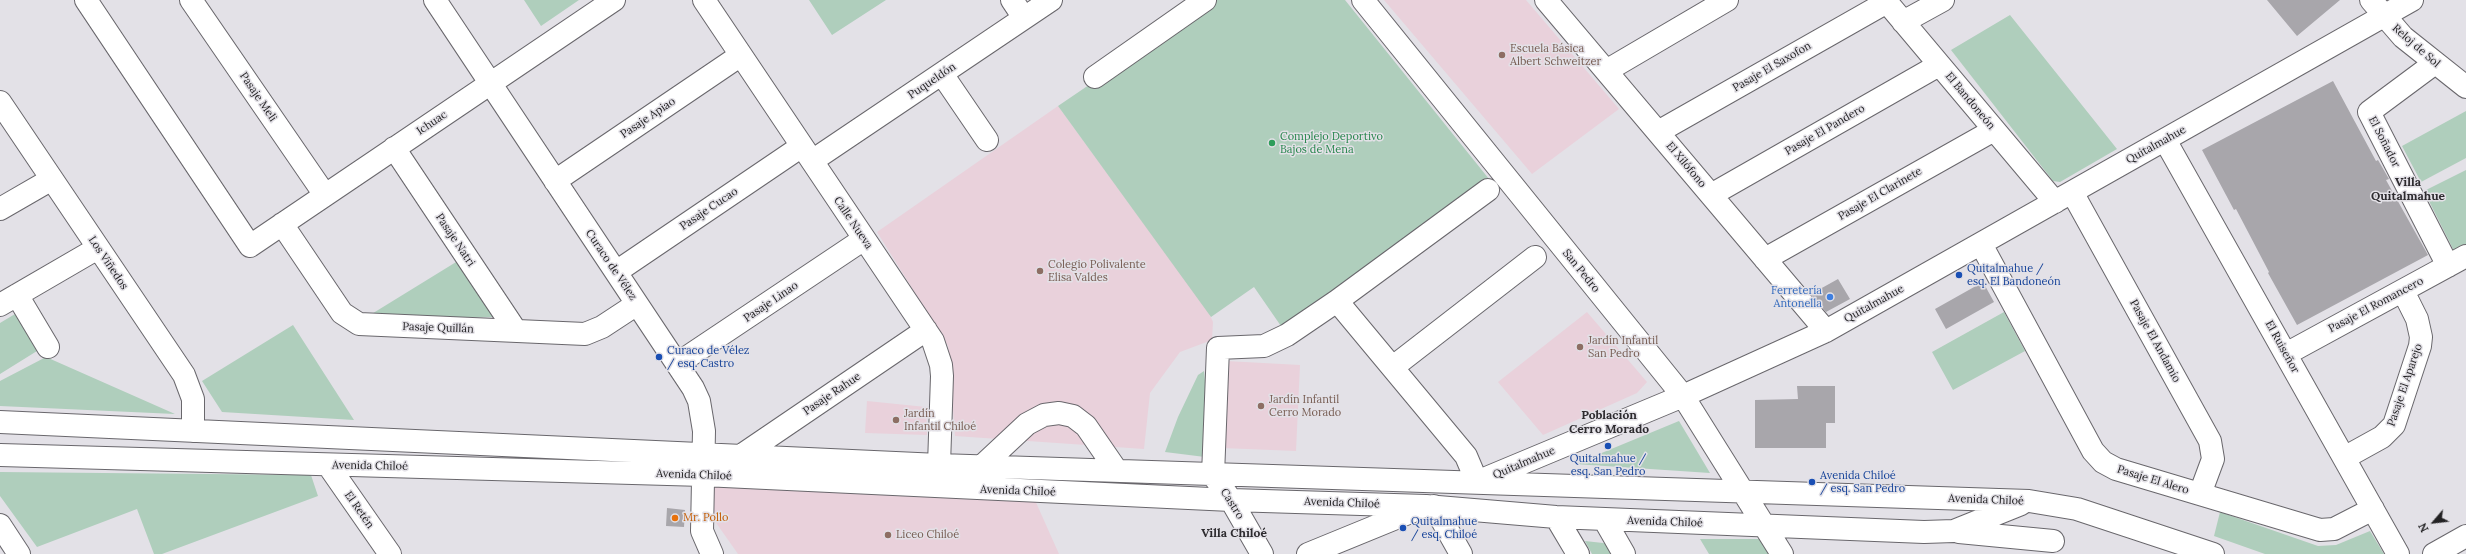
<!DOCTYPE html>
<meta charset="utf-8">
<style>
body{margin:0}
#map{position:relative;width:2466px;height:554px;overflow:hidden;background:#e3e1e7;font-family:Lora,serif}
canvas{display:block}
.north{position:absolute;left:2414px;top:502px;width:40px;height:40px;-webkit-text-stroke:3px #e3e1e7;paint-order:stroke;rotate:242deg;font-size:11px;font-weight:700;line-height:16px;text-align:center;color:#232224}
.north::after{content:'';display:block;margin:auto;width:14px;height:18px;background:#232224;clip-path:polygon(50% 0,100% 100%,50% 72%,0 100%)}
</style>
<div id="map">
<canvas width="2466" height="554"></canvas>
<div class="north">N</div>
</div>
<script>
const context = document.querySelector('canvas').getContext('2d');
context.lineJoin = 'round';
function fillPath(path, color) {
  context.fillStyle = color;
  context.fill(path, 'evenodd');
}
function shape(rows) {
  const path = new Path2D();
  for (const r of rows) {
    path.moveTo(r[0], r[1]);
    for (let i = 2; i < r.length; i += 2) path.lineTo(r[i], r[i + 1]);
  }
  return path;
}
function strokePath(path, color, width, dash) {
  context.strokeStyle = color;
  context.lineWidth = width;
  context.lineCap = dash ? 'butt' : 'round';
  context.setLineDash(dash || []);
  context.stroke(path);
}
function drawText(font, color, halo, rows, align = 'center') {
  context.font = font + ' Lora,serif';
  context.lineWidth = 3;
  context.setLineDash([]);
  context.textBaseline = 'middle';
  context.strokeStyle = halo;
  context.fillStyle = color;
  for (const [text, x, y, turn = 0] of rows) {
    context.save();
    context.translate(x, y);
    context.rotate((+turn || 0) * Math.PI / 180);
    context.textAlign = isNaN(turn) ? turn : align;
    if (halo) context.strokeText(text, 0, 0);
    context.fillText(text, 0, 0);
    context.restore();
  }
}
const education = shape([
 [1384,0,1526,0,1619,109,1532,174],
 [1058,106,1208,311,1213,322,1212,340,1180,352,1150,393,1144,449,955,436,948,346,877,232],
 [1587,312,1647,382,1637,393,1543,435,1498,382],
 [1226,361,1300,365,1296,451,1222,448],
 [867,401,926,407,927,435,865,433],
 [710,485,1034,498,1059,554,738,554,712,517]
]);
const green = shape([
 [524,0,579,0,541,26],
 [809,0,886,0,832,35],
 [1214,0,1345,0,1489,179,1283,329,1254,287,1211,317,1058,106],
 [2010,15,2117,149,2060,182,2053,181,1951,50],
 [2466,111,2466,158,2421,182,2402,146],
 [2466,170,2466,246,2455,253,2424,191],
 [461,259,498,317,375,319,370,315],
 [2004,312,2025,351,1953,390,1932,352],
 [15,314,37,351,0,374,0,323],
 [293,325,354,420,222,412,202,381],
 [46,357,175,414,0,406,0,381],
 [1204,371,1213,458,1165,452,1178,417,1198,375],
 [1679,421,1710,473,1575,464],
 [0,472,311,475,318,496,162,554,154,554,137,509,37,547,0,496],
 [2220,512,2318,546,2336,545,2370,531,2384,554,2265,554,2214,536],
 [1700,539,1763,539,1771,554,1709,554],
 [1585,541,1612,544,1617,554,1592,554]
]);
const building = shape([
 [2267,0,2340,0,2297,36],
 [2333,81,2376,161,2378,160,2389,179,2386,180,2428,255,2297,325,2268,273,2269,272,2236,209,2234,210,2202,150],
 [1838,279,1850,299,1826,312,1811,294],
 [1983,282,1994,302,1946,329,1935,309],
 [1797,386,1835,386,1835,423,1826,423,1826,448,1755,448,1755,400,1798,399],
 [667,508,685,510,684,527,666,526]
]);
const minor = shape([
 [86,0,250,246,614,0],
 [191,0,325,195],
 [435,0,693,388,699,401,704,431,702,531,712,554],
 [704,0,933,341,941,365,942,376,939,465],
 [1012,0,1024,18],
 [1363,0,1683,396,1782,554],
 [1546,0,1826,331],
 [1885,0,2055,202],
 [2371,0,2403,37,2466,87],
 [1903,22,1943,0],
 [2435,63,2369,112,2448,266],
 [1606,71,1727,0],
 [942,74,987,140],
 [1095,77,1205,0],
 [0,102,184,375,193,399,193,431],
 [1658,132,1887,2],
 [2165,140,2398,554],
 [394,148,516,331],
 [812,161,1051,0],
 [555,181,741,55],
 [2072,192,2210,441,2213,459,2200,494],
 [1711,195,1939,65],
 [0,209,52,179],
 [282,224,342,313,359,324,585,334,602,327,637,304],
 [1981,244,2093,451,2103,462,2116,469,2320,530,2334,529,2373,509],
 [1765,259,1994,130],
 [616,272,802,146],
 [17,295,48,347],
 [1337,301,1488,190],
 [0,305,98,248],
 [2286,354,2466,256],
 [677,364,864,239],
 [1393,367,1535,257],
 [0,422,939,465,2029,501,2077,509,2213,554],
 [0,455,703,475,1231,500,1426,506,1556,517,1924,532,1954,531,2021,504],
 [739,457,926,330],
 [2344,458,2382,437,2394,425,2420,346,2421,337,2417,319,2403,291],
 [328,465,390,554],
 [982,466,1027,424,1044,415,1059,413,1073,416,1086,426,1117,471],
 [1484,479,1683,396,1826,331,2412,0],
 [1434,506,1461,554],
 [1556,517,1578,554],
 [1604,519,1624,554],
 [0,525,19,554],
 [1959,532,2053,541],
 [1262,554,1231,500,1213,475,1218,348,1264,346,1287,335,1337,301,1466,456,1477,482],
 [1308,554,1418,509],
 [2434,554,2466,536]
]);
const markers = [
 [1502,55,4,"#8d6e63"],
 [1272,143,4,"#2e9e5b"],
 [1040,271,4,"#8d6e63"],
 [1959,275,4,"#1a4fb4"],
 [1830,297,4,"#3f7fe0"],
 [1580,347,4,"#8d6e63"],
 [659,357,4,"#1a4fb4"],
 [1261,406,4,"#8d6e63"],
 [896,420,4,"#8d6e63"],
 [1608,446,4,"#1a4fb4"],
 [1812,482,4,"#1a4fb4"],
 [675,518,4,"#e8710a"],
 [1403,528,4,"#1a4fb4"],
 [888,535,4,"#8d6e63"]
];
const streetNames = [
 ["Reloj de Sol",2416,46,41],
 ["Pasaje El Saxofon",1772,67,-30],
 ["Puqueldón",932,81,-34],
 ["Pasaje Meli",258,97,56],
 ["El Bandoneón",1970,101,50],
 ["Pasaje Apiao",648,118,-34],
 ["Ichuac",432,123,-34],
 ["Pasaje El Pandero",1825,130,-30],
 ["El Soñador",2384,142,63],
 ["Quitalmahue",2156,145,-29],
 ["El Xilófono",1686,165,50],
 ["Pasaje El Clarinete",1880,194,-30],
 ["Pasaje Cucao",709,209,-34],
 ["Calle Nueva",853,223,56],
 ["Pasaje Natri",455,240,56],
 ["Los Viñedos",108,263,56],
 ["Curaco de Vélez",611,265,56],
 ["San Pedro",1581,271,51],
 ["Pasaje Linao",771,302,-34],
 ["Quitalmahue",1874,304,-29],
 ["Pasaje El Romancero",2376,305,-28],
 ["Pasaje Quillán",438,328,2],
 ["Pasaje El Andamio",2155,341,61],
 ["El Ruiseñor",2282,347,61],
 ["Pasaje El Aparejo",2405,385,-71],
 ["Pasaje Rahue",832,394,-34],
 ["Quitalmahue",1524,463,-23],
 ["Avenida Chiloé",370,466,1],
 ["Avenida Chiloé",694,475,2],
 ["Pasaje El Alero",2153,480,17],
 ["Avenida Chiloé",1018,491,2],
 ["Avenida Chiloé",1986,500,2],
 ["Avenida Chiloé",1342,503,2],
 ["Castro",1232,504,58],
 ["El Retén",359,510,55],
 ["Avenida Chiloé",1665,522,2]
];
const educationNames = [
 ["Escuela Básica",1510,49],
 ["Albert Schweitzer",1510,62],
 ["Colegio Polivalente",1048,265],
 ["Elisa Valdes",1048,278],
 ["Jardín Infantil",1588,341],
 ["San Pedro",1588,354],
 ["Jardín Infantil",1269,400],
 ["Cerro Morado",1269,413],
 ["Jardín",904,414],
 ["Infantil Chiloé",904,427],
 ["Liceo Chiloé",896,535]
];
const leisureNames = [
 ["Complejo Deportivo",1280,137],
 ["Bajos de Mena",1280,150]
];
const transitNames = [
 ["Quitalmahue /",1967,269],
 ["esq. El Bandoneón",1967,282],
 ["Curaco de Vélez",667,351],
 ["/ esq. Castro",667,364],
 ["Quitalmahue /",1608,459,"center"],
 ["esq. San Pedro",1608,472,"center"],
 ["Avenida Chiloé",1820,476],
 ["/ esq. San Pedro",1820,489],
 ["Quitalmahue",1411,522],
 ["/ esq. Chiloé",1411,535]
];
const shopNames = [
 ["Ferretería",1822,291],
 ["Antonella",1822,304]
];
const foodNames = [
 ["Mr. Pollo",683,518]
];
const neighbourhoodNames = [
 ["Villa",2408,183],
 ["Quitalmahue",2408,197],
 ["Población",1609,416],
 ["Cerro Morado",1609,430],
 ["Villa Chiloé",1234,534]
];
fillPath(education, '#e9d1db');
fillPath(green, '#afcebc');
fillPath(building, '#a8a6ab');
strokePath(minor, '#69676c', 24);
strokePath(minor, '#fff', 22);
for (const [x, y, r, color] of markers) {
  const dot = new Path2D();
  dot.arc(x, y, r, 0, 2 * Math.PI);
  context.fillStyle = color;
  context.fill(dot);
  strokePath(dot, '#e3e1e7', 1.5);
}
drawText('11px', '#232224', '#e3e1e7', streetNames);
drawText('11px', '#785e54', '#e3e1e7', educationNames, 'left');
drawText('11px', '#27864d', '#e3e1e7', leisureNames, 'left');
drawText('11px', '#164399', '#e3e1e7', transitNames, 'left');
drawText('11px', '#366cbe', '#e3e1e7', shopNames, 'right');
drawText('11px', '#c56008', '#e3e1e7', foodNames, 'left');
drawText('bold 12px', '#2d2b2f', '#e3e1e7', neighbourhoodNames);
</script>
